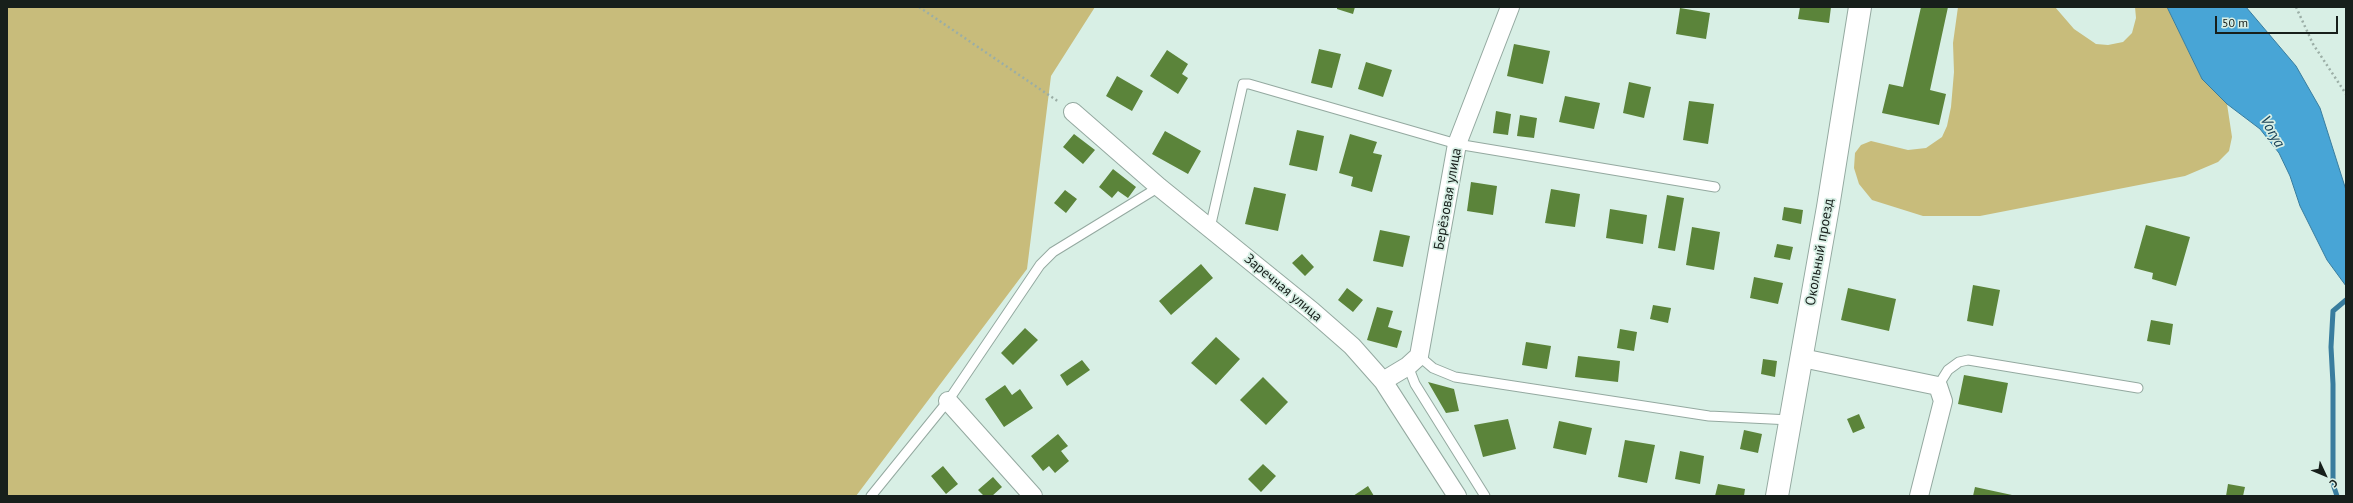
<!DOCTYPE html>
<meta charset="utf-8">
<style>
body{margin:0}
#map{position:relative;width:2353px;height:503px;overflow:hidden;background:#d8efe5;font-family:"PT Sans",sans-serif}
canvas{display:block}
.frame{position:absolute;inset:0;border:8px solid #171f1b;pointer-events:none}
.north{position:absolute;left:2305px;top:455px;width:40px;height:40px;-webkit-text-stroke:3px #d8efe5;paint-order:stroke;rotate:134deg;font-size:11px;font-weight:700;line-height:16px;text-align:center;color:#171f1b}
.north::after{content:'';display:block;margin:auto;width:14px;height:18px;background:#171f1b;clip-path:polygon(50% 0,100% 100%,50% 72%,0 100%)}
.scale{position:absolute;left:2215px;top:16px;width:123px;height:18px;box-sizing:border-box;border:2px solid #171f1b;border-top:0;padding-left:5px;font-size:12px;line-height:14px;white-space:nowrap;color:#171f1b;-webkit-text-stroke:3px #d8efe5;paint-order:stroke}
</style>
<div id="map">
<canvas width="2353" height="503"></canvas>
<div class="frame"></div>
<div class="north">С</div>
<div class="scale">50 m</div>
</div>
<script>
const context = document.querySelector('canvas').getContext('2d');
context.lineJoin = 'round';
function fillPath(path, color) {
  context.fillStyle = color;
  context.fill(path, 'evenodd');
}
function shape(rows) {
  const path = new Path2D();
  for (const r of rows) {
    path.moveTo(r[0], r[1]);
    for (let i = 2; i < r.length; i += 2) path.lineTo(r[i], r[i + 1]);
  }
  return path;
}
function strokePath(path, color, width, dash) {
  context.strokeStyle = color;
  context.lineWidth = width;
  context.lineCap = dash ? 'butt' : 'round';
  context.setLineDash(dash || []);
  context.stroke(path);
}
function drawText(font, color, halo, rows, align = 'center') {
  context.font = font + ' "PT Sans",sans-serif';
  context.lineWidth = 3.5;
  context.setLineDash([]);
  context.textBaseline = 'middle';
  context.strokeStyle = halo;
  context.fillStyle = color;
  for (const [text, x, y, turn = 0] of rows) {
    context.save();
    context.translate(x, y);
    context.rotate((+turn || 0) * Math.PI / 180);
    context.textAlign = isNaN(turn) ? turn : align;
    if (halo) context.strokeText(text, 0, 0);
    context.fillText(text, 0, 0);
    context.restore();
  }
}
const green = shape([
 [7,7,1095,7,1051,76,1027,269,856,496,7,496],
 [1958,7,2055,7,2074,29,2096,44,2108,45,2123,42,2132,33,2136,18,2135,7,2167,7,2202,79,2227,104,2232,137,2229,151,2218,162,2185,176,1980,216,1923,216,1872,200,1859,184,1854,168,1855,153,1861,145,1871,141,1908,150,1926,148,1942,137,1947,126,1951,107,1954,72,1953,43]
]);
const water = shape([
 [2167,7,2246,7,2296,66,2320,108,2346,190,2346,286,2327,260,2300,206,2290,176,2279,153,2260,129,2227,104,2202,79,2167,7]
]);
const stream = shape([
 [2337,496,2333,484,2333,384,2331,347,2333,311,2346,300]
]);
const building = shape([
 [1337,7,1355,7,1353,14,1337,9],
 [1800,7,1831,7,1829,23,1798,19],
 [1921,7,1948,7,1930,90,1946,94,1939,125,1882,113,1889,84,1903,87],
 [1680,8,1710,13,1706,39,1676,34],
 [1514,44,1550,51,1543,84,1507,76],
 [1319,49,1341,54,1332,88,1311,83],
 [1167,50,1188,64,1182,74,1188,78,1178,94,1150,76],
 [1366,62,1392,70,1383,97,1358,89],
 [1117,76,1143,91,1132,111,1106,96],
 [1629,82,1651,87,1644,118,1623,113],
 [1565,96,1600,103,1594,129,1559,122],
 [1689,101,1714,104,1708,144,1683,140],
 [1496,111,1511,114,1508,135,1493,133],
 [1520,115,1537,118,1534,138,1517,136],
 [1297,130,1324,136,1317,171,1289,165],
 [1165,131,1201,151,1188,174,1152,154],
 [1074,134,1095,150,1083,164,1063,147],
 [1350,134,1377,142,1373,153,1382,155,1372,192,1351,186,1353,177,1339,173],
 [1113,169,1136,187,1128,198,1118,191,1112,198,1099,187],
 [1471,182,1497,186,1493,215,1467,211],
 [1254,187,1286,194,1278,231,1245,224],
 [1551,189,1580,194,1575,227,1545,223],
 [1065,190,1077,199,1066,213,1054,203],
 [1667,195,1684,198,1675,251,1658,248],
 [1784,207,1803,210,1801,224,1782,220],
 [1610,209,1647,215,1643,244,1606,238],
 [2146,225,2190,237,2176,286,2152,279,2153,273,2134,268],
 [1692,227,1720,232,1714,270,1686,265],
 [1380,230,1410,236,1403,267,1373,261],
 [1777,244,1793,247,1790,260,1774,257],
 [1302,254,1314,267,1305,276,1292,263],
 [1201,264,1213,278,1171,315,1159,301],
 [1754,277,1783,283,1778,304,1750,298],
 [1973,285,2000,290,1993,326,1967,321],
 [1347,288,1363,300,1353,312,1338,300],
 [1848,288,1896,299,1889,331,1841,320],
 [1653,305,1671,308,1668,323,1650,319],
 [1377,307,1393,311,1388,327,1402,331,1397,348,1367,340],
 [2151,320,2173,324,2170,345,2147,341],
 [1025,328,1038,340,1013,365,1001,353],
 [1620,329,1637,332,1634,351,1617,348],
 [1216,337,1240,359,1216,385,1191,363],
 [1526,342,1551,346,1547,369,1522,365],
 [1578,356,1620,361,1618,382,1575,377],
 [1763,359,1777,361,1775,377,1761,374],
 [1082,360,1090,370,1067,386,1060,375],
 [1964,375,2008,383,2002,413,1958,404],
 [1263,377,1288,402,1266,425,1240,400],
 [1428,382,1454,389,1459,411,1446,413],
 [1005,385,1012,395,1020,389,1033,408,1004,427,985,399],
 [1859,414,1865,428,1853,433,1847,419],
 [1508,419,1516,449,1483,457,1474,425],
 [1559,421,1592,428,1586,455,1553,448],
 [1744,430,1762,434,1758,453,1740,449],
 [1058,434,1068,446,1061,451,1069,461,1055,473,1049,466,1043,471,1031,456],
 [1625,440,1655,445,1647,483,1618,477],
 [1680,451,1704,456,1700,484,1675,479],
 [1263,464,1276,476,1261,492,1248,479],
 [943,466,958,484,946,494,931,476],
 [993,477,1002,487,992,496,984,496,978,490],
 [1718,484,1745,489,1744,496,1715,496],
 [2228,484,2245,487,2243,496,2226,496],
 [1368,486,1374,496,1353,496],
 [1975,487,2012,495,2012,496,1973,496]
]);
const path = shape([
 [919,7,1059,102],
 [2296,7,2313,44,2346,94]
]);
const service = shape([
 [1210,228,1243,84,1249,84,1457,144,1715,187],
 [1419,356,1433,368,1455,377,1709,416,1791,420],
 [1408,366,1415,384,1485,496],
 [1938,386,1948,370,1959,362,1968,360,2138,388],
 [871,496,948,401,1040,265,1053,252,1159,187]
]);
const minor = shape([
 [1073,112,1159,187,1312,311,1352,346,1383,381,1457,496],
 [1802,358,1938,386,1943,401,1919,496],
 [1383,381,1408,366,1419,356,1457,144,1510,7],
 [948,401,1033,496]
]);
const tertiary = shape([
 [1777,496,1828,207,1860,7]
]);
const streetNames = [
 ["Берёзовая улица",1448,199,-80],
 ["Окольный проезд",1820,252,-80],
 ["Заречная улица",1283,288,40]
];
const waterNames = [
 ["Vorya",2272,132,60]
];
fillPath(green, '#c8bc7b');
fillPath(water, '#48a5d6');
strokePath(water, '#397d9e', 1);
strokePath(stream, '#397d9e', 5);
fillPath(building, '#5b843a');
strokePath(service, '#94a9a0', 11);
strokePath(minor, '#94a9a0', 20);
strokePath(tertiary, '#94a9a0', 24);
strokePath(path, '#9baea6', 2.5, [2, 3]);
strokePath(service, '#fff', 9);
strokePath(minor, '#fff', 18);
strokePath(tertiary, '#fff', 22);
drawText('14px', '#171f1b', '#d8efe5', streetNames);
drawText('italic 15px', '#1a4157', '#d8efe5', waterNames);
</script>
